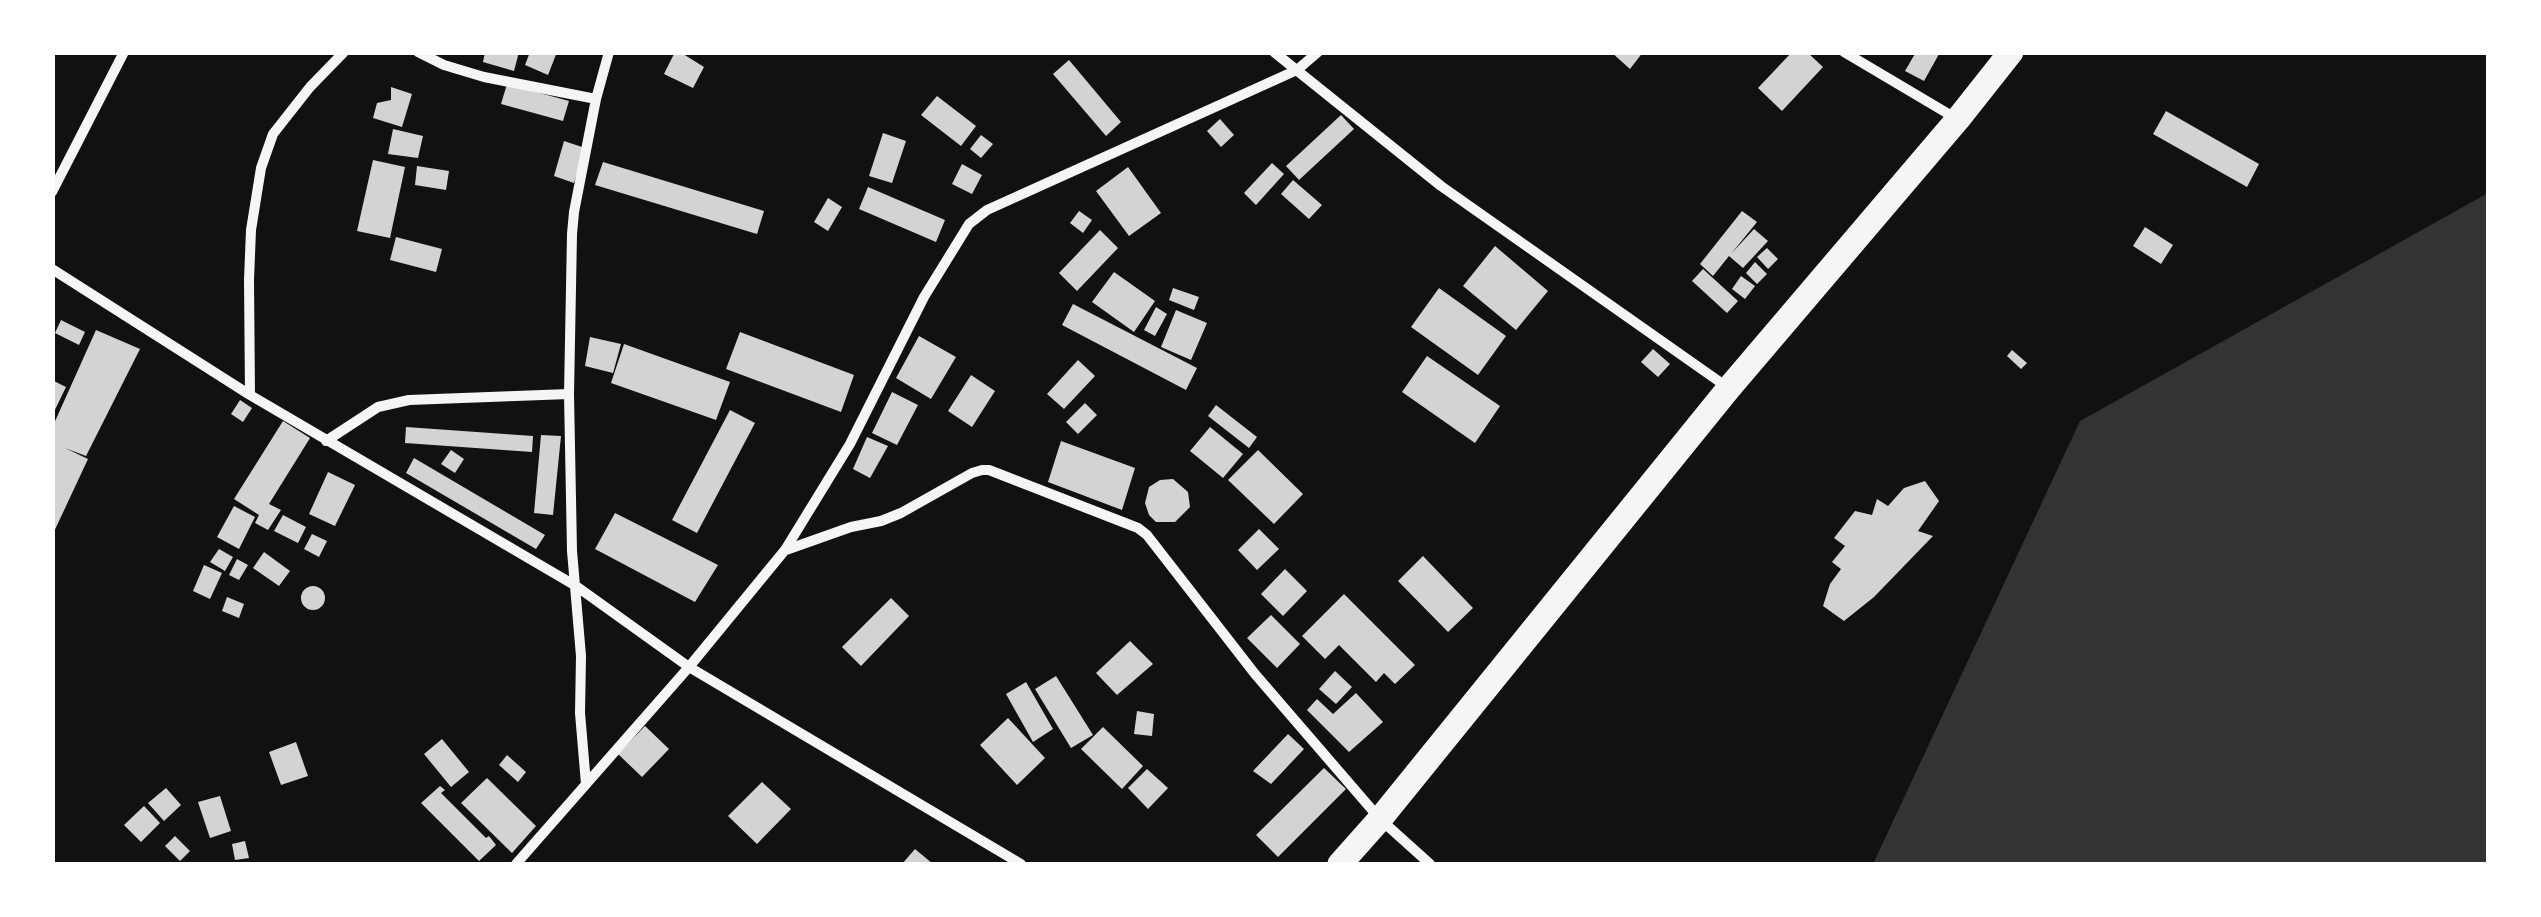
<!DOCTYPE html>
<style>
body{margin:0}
#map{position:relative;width:2541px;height:917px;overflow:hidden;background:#111;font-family:Arial,sans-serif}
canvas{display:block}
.frame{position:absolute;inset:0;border:55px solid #fff;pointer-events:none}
</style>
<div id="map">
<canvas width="2541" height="917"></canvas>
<div class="frame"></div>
</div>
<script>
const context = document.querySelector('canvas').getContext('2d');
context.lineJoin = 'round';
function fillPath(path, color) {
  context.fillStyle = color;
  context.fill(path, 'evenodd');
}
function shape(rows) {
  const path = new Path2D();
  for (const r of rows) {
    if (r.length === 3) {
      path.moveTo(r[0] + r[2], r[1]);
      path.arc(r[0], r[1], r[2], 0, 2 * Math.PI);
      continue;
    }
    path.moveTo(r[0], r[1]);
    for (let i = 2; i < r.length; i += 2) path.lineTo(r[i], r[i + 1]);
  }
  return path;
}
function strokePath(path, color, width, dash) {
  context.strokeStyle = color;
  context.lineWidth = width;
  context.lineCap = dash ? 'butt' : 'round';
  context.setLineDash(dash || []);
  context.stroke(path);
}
const water = shape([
 [2488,193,2488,864,1873,864,2080,421]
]);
const building = shape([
 [485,52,519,52,514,71,483,62],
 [530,52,557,52,548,75,525,65],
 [675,52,680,52,704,67,693,88,664,74],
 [1611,52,1643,52,1630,69],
 [1792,52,1807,52,1823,67,1782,111,1758,88],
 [1916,52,1939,54,1924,81,1905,71],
 [1069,60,1121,122,1106,136,1053,74],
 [507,84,569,101,563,121,501,104],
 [391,87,412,94,402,127,373,118,377,103,391,100],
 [937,96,976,126,961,146,921,115],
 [2166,111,2259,164,2247,187,2153,134],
 [1341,115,1354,129,1299,180,1286,166],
 [1220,119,1234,135,1221,147,1207,131],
 [393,129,423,136,418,158,388,154],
 [883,133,906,141,892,183,869,176],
 [981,135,993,144,981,158,970,149],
 [564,141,585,148,574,183,554,176],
 [373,160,405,167,390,238,357,231],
 [603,162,764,211,757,234,595,185],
 [1272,163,1284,174,1256,205,1244,193],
 [962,164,982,175,972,194,952,184],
 [417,166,449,171,446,190,415,185],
 [1128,167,1161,213,1129,236,1096,191],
 [1293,180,1322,205,1309,219,1281,194],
 [868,187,945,220,936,242,859,209],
 [828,198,842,207,828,231,814,222],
 [1079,211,1092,220,1083,233,1070,223],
 [1742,211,1757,222,1731,254,1754,229,1768,241,1743,268,1729,256,1713,276,1700,264],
 [2145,227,2173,245,2161,264,2133,246],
 [1100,230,1118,248,1077,291,1059,273],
 [396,237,442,249,436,272,390,260],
 [1495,246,1548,291,1516,330,1463,286],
 [1767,248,1778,259,1768,269,1757,257],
 [1755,262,1767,274,1757,284,1746,273],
 [1703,269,1738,301,1727,313,1692,281],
 [1114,272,1155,301,1134,332,1092,302],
 [1741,276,1755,286,1745,299,1732,289],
 [1173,288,1199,297,1194,310,1169,300],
 [1439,288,1506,336,1478,375,1411,327],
 [1073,304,1197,368,1186,390,1062,325],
 [1156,307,1167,314,1155,336,1144,330],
 [1176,310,1207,323,1191,360,1161,347],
 [61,320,85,332,79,345,55,333],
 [96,330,140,349,86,456,65,448,88,459,52,536,52,428],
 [740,332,854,375,841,412,726,369],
 [919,336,956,357,931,399,896,378],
 [590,337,621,344,613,373,585,366],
 [624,344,730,382,716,420,611,383],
 [1653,349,1670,364,1658,377,1641,362],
 [2012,350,2027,363,2021,369,2007,356],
 [1427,356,1500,406,1475,443,1402,392],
 [1078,360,1095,376,1064,409,1047,394],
 [971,375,995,391,972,427,948,411],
 [52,380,66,387,52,416],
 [892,392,918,405,897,445,872,433],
 [240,400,252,408,243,422,231,414],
 [1085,403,1097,415,1078,434,1066,422],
 [1216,405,1257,437,1249,448,1208,416],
 [730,410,755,423,697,533,672,520],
 [283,421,310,438,269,504,281,510,268,530,255,523,259,515,234,499],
 [406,427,533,436,532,452,405,443],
 [1210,427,1243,454,1223,478,1190,451],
 [541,435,561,436,553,515,534,513],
 [867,437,888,446,870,478,853,469],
 [1061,441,1135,468,1122,510,1048,482],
 [451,450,464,459,455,473,441,464],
 [1258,450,1303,494,1274,524,1228,480],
 [414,458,545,535,536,549,406,473],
 [328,472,355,485,335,526,309,514],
 [1173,479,1188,492,1190,507,1175,522,1156,522,1149,515,1145,503,1149,487,1160,480],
 [1925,481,1939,501,1918,531,1933,536,1874,597,1844,621,1823,606,1830,584,1841,569,1832,562,1845,546,1834,538,1855,511,1872,515,1877,499,1888,506,1904,488],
 [234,506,255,517,239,549,217,537],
 [615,513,718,565,695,602,595,549],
 [283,515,306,527,298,543,274,531],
 [1259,529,1279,549,1257,570,1238,550],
 [312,534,327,541,319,557,304,549],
 [219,549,233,557,225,571,210,562],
 [264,552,290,571,279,586,253,568],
 [1423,556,1473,608,1448,632,1398,581],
 [237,559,248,565,239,580,229,575],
 [204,565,222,573,210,599,193,591],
 [1285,569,1307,591,1283,616,1261,594],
 [313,598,12],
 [1344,594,1415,665,1395,684,1384,673,1376,682,1339,645,1325,659,1302,636],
 [227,597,244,604,239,618,222,611],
 [891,598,909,616,861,666,842,647],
 [1271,615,1300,644,1277,668,1247,638],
 [1130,641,1153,664,1117,695,1096,673],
 [1335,671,1352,687,1336,704,1319,689],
 [1056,676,1093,735,1071,748,1035,689],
 [1026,682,1053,729,1033,742,1006,694],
 [1356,693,1383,722,1349,752,1307,710,1317,699,1333,714],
 [1137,711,1154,714,1152,736,1134,734],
 [1008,718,1045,758,1017,785,980,745],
 [645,726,669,749,642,777,618,754],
 [1103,727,1143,766,1122,789,1081,749],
 [1288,734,1304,749,1271,784,1253,771],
 [442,739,469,772,451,787,424,754],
 [296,742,308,776,281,785,269,752],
 [507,755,526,772,518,782,499,765],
 [1324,768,1346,789,1278,857,1256,835],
 [1147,769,1168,788,1148,809,1128,788],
 [487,778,536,826,512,853,461,803],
 [762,782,791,809,757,844,728,816],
 [440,786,445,790,441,793,486,838,489,836,496,845,479,861,421,803],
 [166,788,181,805,164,821,148,803],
 [220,796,231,831,210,838,198,802],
 [144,806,160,823,141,842,124,825],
 [175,836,190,851,180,861,165,846],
 [245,841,249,858,235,860,232,844],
 [915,849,933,864,902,864]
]);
const minor = shape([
 [418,52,444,65,484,77,596,99],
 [1274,52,1441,186,1727,387],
 [1844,52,1957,119],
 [52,192,124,52],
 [52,269,250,395,576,586,689,667,1021,864],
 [250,395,249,280,251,230,261,168,273,134,310,87,344,52],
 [326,441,378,407,409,400,569,394],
 [786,550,851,527,881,521,901,513,972,473,982,470,989,470,1138,528,1147,535,1255,674,1380,819,1430,864],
 [586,784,580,713,581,656,572,551,569,394,572,234,574,212,596,99,609,52],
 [516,864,689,667,785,550,850,444,924,297,969,224,987,210,1297,70,1318,52]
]);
const trunk = shape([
 [1340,864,1380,819,1729,388,1958,119,2011,52]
]);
fillPath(water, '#333');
fillPath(building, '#d3d3d3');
strokePath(minor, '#f5f5f5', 10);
strokePath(trunk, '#f5f5f5', 25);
</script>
